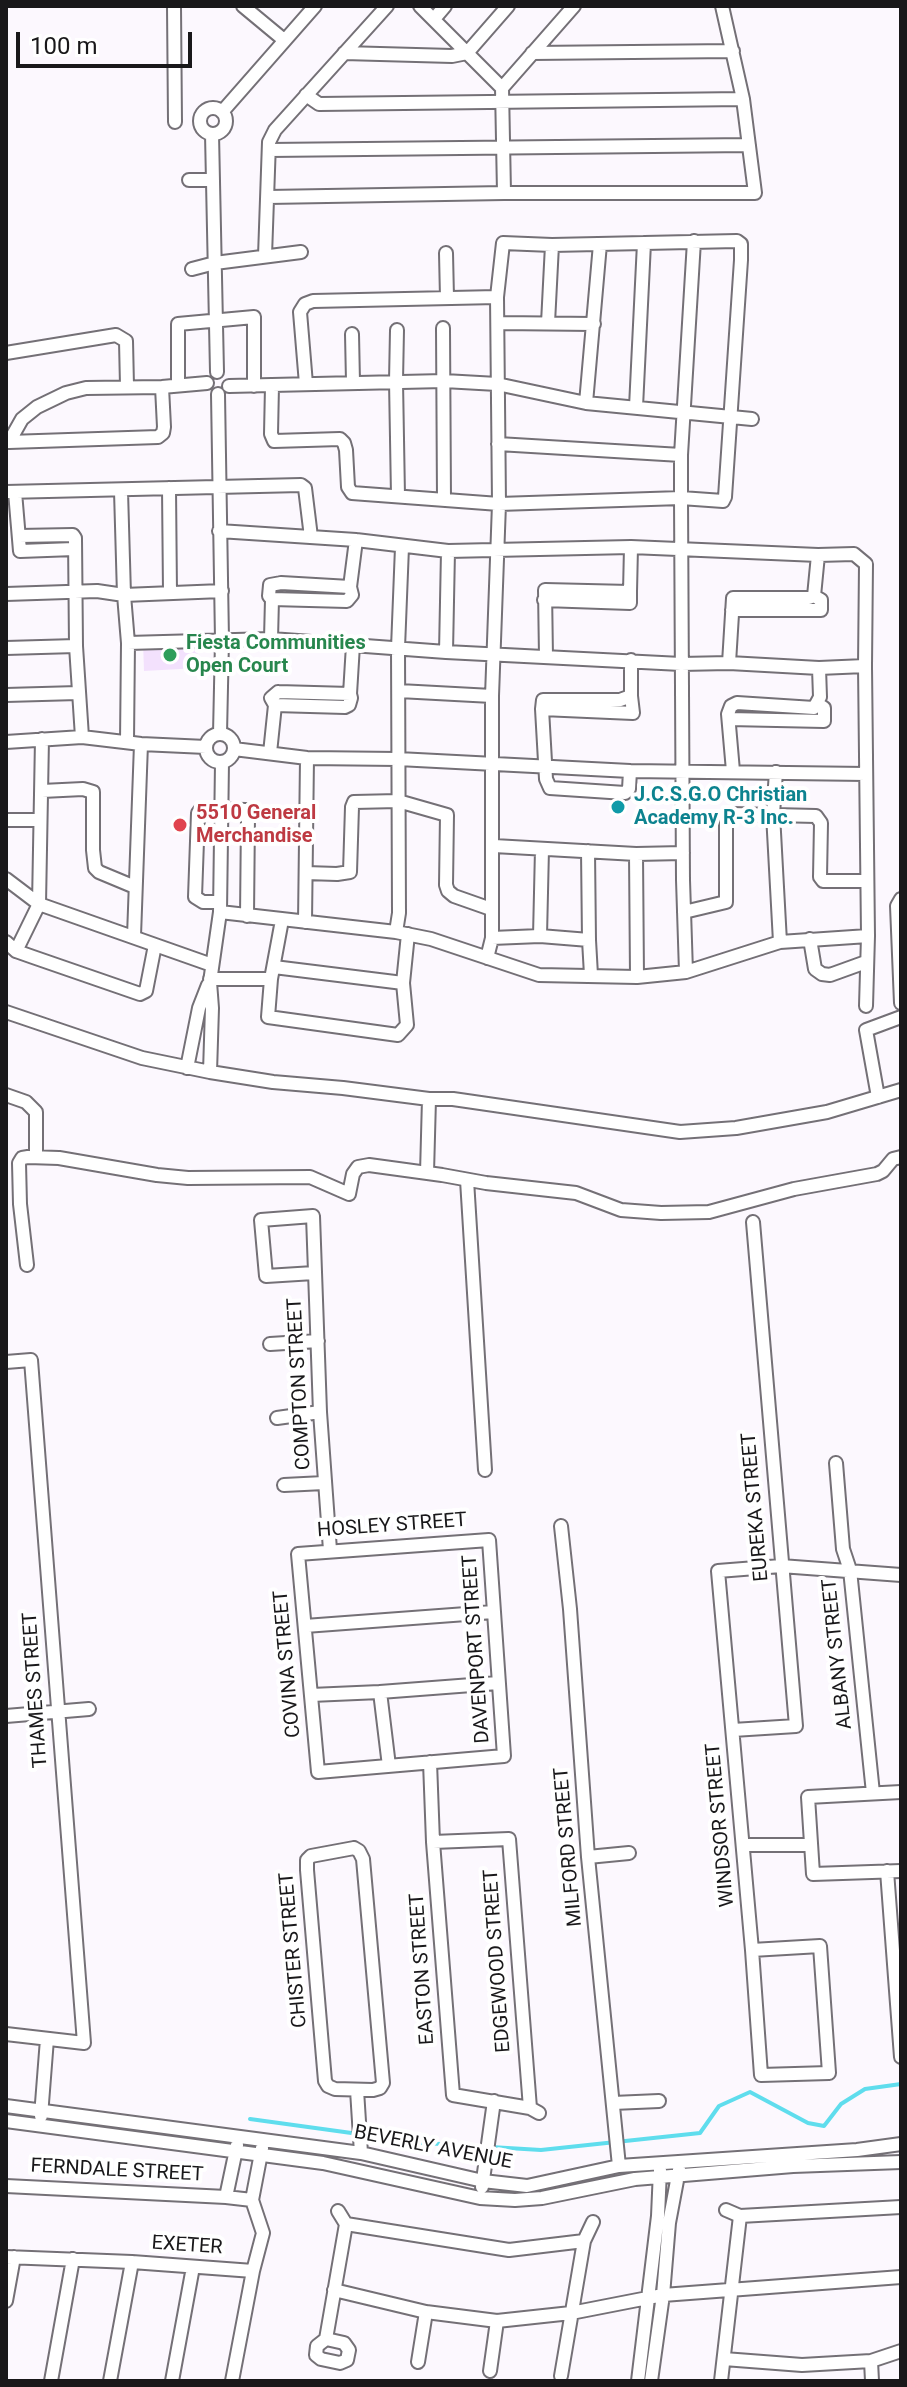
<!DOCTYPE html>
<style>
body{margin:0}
#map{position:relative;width:907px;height:2387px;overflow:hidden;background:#fcf8fe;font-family:Roboto,sans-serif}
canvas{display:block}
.frame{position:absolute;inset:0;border:8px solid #19181a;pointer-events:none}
.scale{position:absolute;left:16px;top:32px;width:176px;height:36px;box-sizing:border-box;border:4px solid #19181a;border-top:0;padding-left:10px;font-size:24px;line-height:28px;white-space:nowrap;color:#19181a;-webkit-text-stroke:6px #fff;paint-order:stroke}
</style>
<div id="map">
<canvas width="907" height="2387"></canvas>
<div class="frame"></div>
<div class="scale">100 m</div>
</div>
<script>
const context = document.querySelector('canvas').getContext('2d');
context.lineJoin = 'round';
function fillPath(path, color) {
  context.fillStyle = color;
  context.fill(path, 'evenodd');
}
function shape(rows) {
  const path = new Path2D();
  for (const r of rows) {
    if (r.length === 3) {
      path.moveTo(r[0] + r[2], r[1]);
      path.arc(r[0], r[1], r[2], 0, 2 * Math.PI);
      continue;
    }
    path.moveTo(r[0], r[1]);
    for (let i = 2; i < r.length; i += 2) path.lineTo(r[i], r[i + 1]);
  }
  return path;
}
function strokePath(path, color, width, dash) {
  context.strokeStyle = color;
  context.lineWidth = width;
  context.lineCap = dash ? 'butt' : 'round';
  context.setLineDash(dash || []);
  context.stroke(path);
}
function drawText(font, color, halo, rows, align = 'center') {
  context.font = font + ' Roboto,sans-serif';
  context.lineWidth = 8;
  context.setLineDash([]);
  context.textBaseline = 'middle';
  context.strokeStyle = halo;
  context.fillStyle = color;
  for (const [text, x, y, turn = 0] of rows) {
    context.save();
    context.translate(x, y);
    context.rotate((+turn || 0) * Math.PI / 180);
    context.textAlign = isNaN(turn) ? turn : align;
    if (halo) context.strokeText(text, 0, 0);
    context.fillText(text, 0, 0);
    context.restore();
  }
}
const green = shape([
 [197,639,198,668,144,671,143,642]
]);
const stream = shape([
 [250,2119,424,2143,541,2150,700,2133,719,2106,750,2092,808,2123,824,2126,841,2104,865,2089,901,2084]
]);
const minor = shape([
 [174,6,175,122],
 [243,6,284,40],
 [420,6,502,88,504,193],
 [434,19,445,6],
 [344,53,452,56,467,53,508,6],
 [532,53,733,51],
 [502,88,574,6],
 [306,95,319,104,743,99],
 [213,121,13],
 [222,112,315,6],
 [212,134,217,372],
 [269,150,749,145],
 [189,180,213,180],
 [268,197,504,193,755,193,743,99,722,6],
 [446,253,447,298],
 [265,256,269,142,275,130,387,6],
 [192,269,215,263,301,252],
 [499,323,594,324],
 [548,323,552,245],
 [443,328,444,500],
 [397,330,396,381,398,496],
 [352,334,353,382],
 [6,353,116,335,126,341,127,386],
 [306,384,300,312,305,304,313,301,497,297],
 [178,385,178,324,254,317,254,386],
 [229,386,444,381,497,384,586,403,752,419],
 [272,386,271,434,274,441,340,439,344,443,346,450,348,487,352,493,499,504,681,498,681,455],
 [218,394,222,640,220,734],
 [586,403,600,244],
 [636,407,644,243],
 [6,442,9,442,22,419,37,407,66,393,86,388,162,387,207,383],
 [9,442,158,437,163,433,164,427,162,387],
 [498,444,681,455,694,241],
 [169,488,170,593],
 [121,491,124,595,128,643,127,741],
 [6,492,301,485,305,488,311,537],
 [15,492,20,551,74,549],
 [219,531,356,540,448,551,631,547,818,555,854,554,866,564,865,666,868,936,866,1006],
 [19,536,73,535,75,538,76,646,82,737],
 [281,583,350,587,352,595,347,601,272,599,269,596,270,585,281,583],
 [350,587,356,540],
 [6,594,97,591,124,595,222,591],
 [544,600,630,603,630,592],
 [732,610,821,610,821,600,814,596],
 [271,639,272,599],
 [128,643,271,639,446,652,681,664,729,663,819,668,865,666],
 [6,648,76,646],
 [446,652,448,551],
 [546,657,545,590,630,592,631,547],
 [729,663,733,598,809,598,814,596,818,555],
 [399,691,492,696],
 [278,692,350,694,351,698,349,705,345,707,275,705,271,698,278,692],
 [350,694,353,645],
 [6,695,78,693],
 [542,709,633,713,631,696],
 [729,719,824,721,824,708,818,704],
 [220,748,14],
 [6,742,82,737,141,744,206,747],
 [234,749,307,758,398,759,630,771,866,774],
 [270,753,275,705],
 [630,771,629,789,625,793,550,788,546,779,542,709,543,700,620,700,631,696,631,660],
 [733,771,728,714,731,706,737,703,814,708,820,697,819,668],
 [776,772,773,814,780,942],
 [42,791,83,789,93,792,93,850,95,868,99,872,135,887],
 [6,820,40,820],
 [494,846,636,854,683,853],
 [588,851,589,940,591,975],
 [636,854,637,977],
 [306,873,337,874,350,872,352,807,354,802,398,801,447,815,446,885,448,891,454,896,491,909],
 [6,879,39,904,212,965],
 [901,899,897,906,901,1003],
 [220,902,203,902,195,897,198,813,201,809,246,810,248,816,247,916],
 [220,912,396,932,431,939,539,975,637,977,686,972,780,942,868,936],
 [684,912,726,902,726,819,727,815,731,814,816,816,821,823,820,877,823,881,867,881],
 [282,920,271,979,268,1017,398,1035,407,1025,403,983,408,934],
 [305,922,307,758],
 [396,932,399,913,398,648,402,547],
 [134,936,141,744],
 [540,936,542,849],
 [492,938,540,936,589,940],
 [810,939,815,969,822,974,830,975,866,962],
 [6,942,16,951,33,957,140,994,146,991,155,945],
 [16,951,39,904,42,739],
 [487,958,492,938,492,696,499,504,497,297,503,243,552,245,737,241,741,244,741,260,725,497,723,501,681,498,683,880,686,972],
 [274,967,403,983],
 [210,979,271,979],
 [6,1012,142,1058,210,1072,273,1082,343,1088,429,1099,453,1099,680,1132,736,1128,827,1112,901,1090],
 [187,1068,199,1008,208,985],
 [210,1072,212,1008,210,982,220,912,222,762],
 [6,1095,26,1102,36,1112,36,1156],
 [878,1097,866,1030,901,1017],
 [427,1173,429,1099],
 [467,1180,485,1470],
 [27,1265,20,1204,19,1163,22,1158,28,1157,59,1158,157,1175,188,1178,310,1177,349,1194,353,1174,358,1167,369,1165,442,1175,486,1183,576,1193,621,1210,661,1213,709,1212,794,1189,877,1174,883,1171,893,1159,901,1157],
 [314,1273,266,1276,261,1220,313,1216,320,1412,330,1550],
 [270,1344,318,1341],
 [6,1362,31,1360,84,2043,6,2034],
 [277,1418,320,1412],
 [836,1463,843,1549,850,1570,873,1793],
 [284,1485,324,1483],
 [561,1526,570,1609,588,1857,619,2166],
 [489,1540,504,1756,318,1772,298,1554,489,1540],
 [305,1626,493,1612],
 [380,1692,389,1766],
 [311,1695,380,1692,498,1683],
 [6,1716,89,1709],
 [733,1730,796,1726,753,1222],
 [430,1762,433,1842,453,2095],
 [901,1792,808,1797,813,1874,901,1871],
 [433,1842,509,1839,530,2108],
 [743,1845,810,1845],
 [354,1848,359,1851,363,1859,383,2083,380,2088,373,2090,335,2089,328,2086,325,2081,307,1870,307,1860,311,1856,354,1848],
 [588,1857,629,1853],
 [887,1871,901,2057],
 [752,1950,820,1946,829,2073,761,2075,752,1950,718,1571,781,1566,901,1575],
 [357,2090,361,2153],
 [453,2095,530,2108,539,2113],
 [613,2103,659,2101],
 [6,2106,361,2153,483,2181,527,2186,619,2166,857,2150,901,2144],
 [41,2116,47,2039],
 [6,2121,323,2163,480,2198,515,2200,542,2198,635,2179,793,2166,901,2162],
 [6,2186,226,2197,252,2200,262,2148],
 [482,2187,494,2101],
 [226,2197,237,2145],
 [252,2200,263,2233,253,2271],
 [726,2210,740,2216,901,2207],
 [338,2211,346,2224,509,2250,584,2241,593,2222],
 [6,2257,132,2262,253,2271,232,2381],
 [334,2290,426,2312,497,2321,571,2313,663,2295,901,2277],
 [6,2301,14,2257],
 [326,2339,344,2343,349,2350,347,2360,340,2363,321,2359,316,2355,317,2346,326,2339,346,2224],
 [724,2359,802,2365,871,2361,901,2351],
 [871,2361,872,2381],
 [418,2362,426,2312],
 [490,2371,497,2321],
 [561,2376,584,2241],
 [51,2381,73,2259],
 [110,2381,132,2262],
 [172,2381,193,2267],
 [638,2381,658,2216,660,2170],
 [651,2381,663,2295,669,2223,679,2170],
 [721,2381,740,2216]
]);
const markers = [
 [170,655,8,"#2e9e5b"],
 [618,807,8,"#0f9aa8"],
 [180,825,8,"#e0444e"]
];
const leisureNames = [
 ["Fiesta Communities",186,644],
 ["Open Court",186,667]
];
const cultureNames = [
 ["J.C.S.G.O Christian",634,796],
 ["Academy R-3 Inc.",634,819]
];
const healthNames = [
 ["5510 General",196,814],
 ["Merchandise",196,837]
];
const streetNames = [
 ["COMPTON STREET",300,1384,-93],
 ["EUREKA STREET",756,1507,-95],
 ["HOSLEY STREET",392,1526,-4],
 ["DAVENPORT STREET",477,1649,-94],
 ["ALBANY STREET",838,1654,-96],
 ["COVINA STREET",288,1664,-95],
 ["THAMES STREET",36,1690,-94],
 ["WINDSOR STREET",721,1825,-95],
 ["MILFORD STREET",569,1847,-95],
 ["CHISTER STREET",294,1950,-95],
 ["EDGEWOOD STREET",498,1961,-94],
 ["EASTON STREET",423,1969,-94],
 ["BEVERLY AVENUE",433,2148,11],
 ["FERNDALE STREET",117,2171,3],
 ["EXETER",187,2246,4]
];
fillPath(green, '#f3e1fd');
strokePath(stream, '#5fdded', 4);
strokePath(minor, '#747076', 16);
strokePath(minor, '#fff', 12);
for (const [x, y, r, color] of markers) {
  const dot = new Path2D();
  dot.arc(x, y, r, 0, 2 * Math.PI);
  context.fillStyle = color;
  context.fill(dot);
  strokePath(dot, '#fff', 3);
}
drawText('bold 20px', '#27864d', '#fff', leisureNames, 'left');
drawText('bold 20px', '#0d838f', '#fff', cultureNames, 'left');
drawText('bold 20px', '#be3a42', '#fff', healthNames, 'left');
drawText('20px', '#19181a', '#fff', streetNames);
</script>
